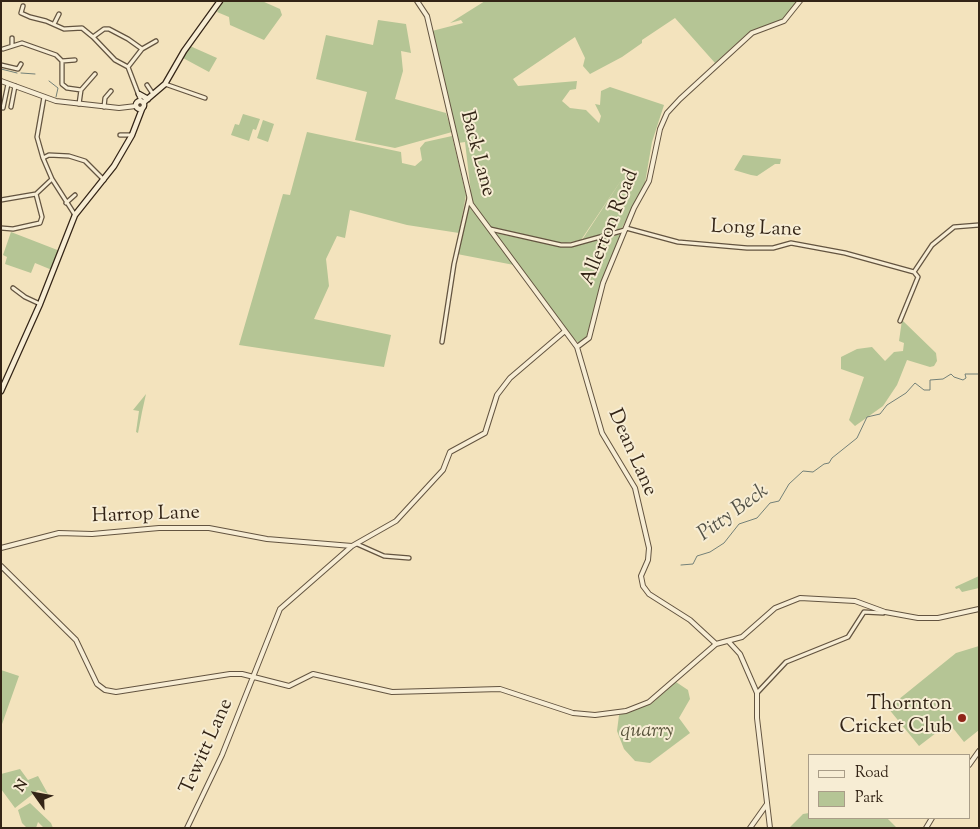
<!DOCTYPE html>
<style>
body{margin:0}
#map{position:relative;width:980px;height:829px;overflow:hidden;background:#f3e3bd;font-family:"Sorts Mill Goudy",serif}
canvas{display:block}
.frame{position:absolute;inset:0;border:2px solid #332416;pointer-events:none}
.legend{position:absolute;left:808px;top:754px;width:162px;height:65px;box-sizing:border-box;background:#f7edd4;border:1px solid #a99d88;margin:0;padding:6px 9px;list-style:none;font-size:15px;color:#332416}
.legend li{display:flex;align-items:center;gap:10px;height:25px}
.legend b{width:25px;border:1px solid #a99d88}
.north{position:absolute;left:10px;top:769px;width:50px;height:50px;-webkit-text-stroke:4px #f7edd4;paint-order:stroke;rotate:302deg;font-size:14px;font-weight:700;line-height:20px;text-align:center;color:#332416}
.north::after{content:'';display:block;margin:auto;width:18px;height:22px;background:#332416;clip-path:polygon(50% 0,100% 100%,50% 72%,0 100%)}
</style>
<div id="map">
<canvas width="980" height="829"></canvas>
<div class="frame"></div>
<ul class="legend">
<li><b style="height:6px;background:#f7edd4"></b>Road</li>
<li><b style="height:14px;background:#b5c595"></b>Park</li>
</ul>
<div class="north">N</div>
</div>
<script>
const context = document.querySelector('canvas').getContext('2d');
context.lineJoin = 'round';
function fillPath(path, color) {
  context.fillStyle = color;
  context.fill(path, 'evenodd');
}
function shape(rows) {
  const path = new Path2D();
  for (const r of rows) {
    if (r.length === 3) {
      path.moveTo(r[0] + r[2], r[1]);
      path.arc(r[0], r[1], r[2], 0, 2 * Math.PI);
      continue;
    }
    path.moveTo(r[0], r[1]);
    for (let i = 2; i < r.length; i += 2) path.lineTo(r[i], r[i + 1]);
  }
  return path;
}
function strokePath(path, color, width, dash) {
  context.strokeStyle = color;
  context.lineWidth = width;
  context.lineCap = dash ? 'butt' : 'round';
  context.setLineDash(dash || []);
  context.stroke(path);
}
function drawText(font, color, halo, rows, align = 'center') {
  context.font = font + ' "Sorts Mill Goudy",serif';
  context.lineWidth = 4;
  context.setLineDash([]);
  context.textBaseline = 'middle';
  context.strokeStyle = halo;
  context.fillStyle = color;
  for (const [text, x, y, turn = 0] of rows) {
    context.save();
    context.translate(x, y);
    context.rotate((+turn || 0) * Math.PI / 180);
    context.textAlign = isNaN(turn) ? turn : align;
    if (halo) context.strokeText(text, 0, 0);
    context.fillText(text, 0, 0);
    context.restore();
  }
}
const green = shape([
 [223,1,262,1,280,9,282,15,264,40,230,25,229,17,217,12],
 [485,1,797,1,783,19,749,32,715,63,675,18,642,40,642,43,622,57,590,74,583,66,585,58,575,37,513,79,518,86,577,81,576,89,570,90,562,101,570,108,586,110,599,123,601,116,595,104,600,105,601,91,610,87,664,105,652,142,645,183,622,228,582,240,622,179,581,240,566,243,551,242,491,228,472,202,465,142,458,143,432,31,463,23,461,20,450,23],
 [378,20,406,24,411,53,401,51,403,71,395,99,446,113,452,132,395,148,355,140,367,92,316,79,326,35,373,45],
 [190,46,217,58,209,72,183,58],
 [243,114,260,119,256,130,253,129,249,141,231,135,235,124,239,125],
 [263,120,274,124,268,142,257,138],
 [307,132,401,152,402,163,415,166,422,160,420,148,425,142,452,136,466,195,459,233,407,225,350,210,345,238,337,236,326,259,329,286,314,319,391,335,384,367,239,345,283,194,290,195],
 [743,155,781,159,780,164,775,164,757,176,751,175,734,170],
 [467,203,514,265,457,254],
 [11,232,60,251,52,270,35,263,31,273,5,264,7,257,3,255],
 [495,233,562,247,621,234,601,282,586,339,579,343,572,337],
 [902,320,936,353,937,361,934,366,930,367,907,360,897,385,883,406,855,426,849,420,864,377,841,369,841,357,857,349,872,347,885,361,894,352,903,351,904,343,899,341],
 [146,394,142,412,138,433,136,432,139,411,133,410],
 [979,576,979,588,962,592,959,588,956,589,955,587],
 [979,646,979,730,964,742,949,723,919,746,888,708,956,653],
 [1,670,19,676,1,727],
 [676,682,688,690,690,699,679,718,690,733,650,763,635,761,624,749,617,731,619,715,651,704],
 [20,769,28,780,38,776,48,794,38,790,15,808,1,789,1,774],
 [30,803,51,823,53,828,44,828,38,822,36,828,27,828,22,823,18,810],
 [809,813,809,818,887,818,897,828,789,828,803,814]
]);
const stream = shape([
 [1,69,17,73],
 [21,73,35,74],
 [49,81,58,88,56,97],
 [681,565,693,564,697,556,710,552,724,543,739,524,757,518,770,503,779,501,789,484,803,471,813,472,824,464,829,463,832,458,857,438,867,417,880,414,887,405,906,393,915,383,924,390,930,390,930,380,943,379,951,374,954,377,963,380,966,378,965,374,979,374]
]);
const minor = shape([
 [23,6,21,13,30,17,46,21,64,29,82,28,93,37,115,60,128,67,141,101],
 [54,24,59,14],
 [93,37,104,29,109,29,128,39,142,49],
 [12,46,12,38],
 [3,49,22,43,56,55,62,61],
 [75,60,62,61,62,84,67,88,81,90],
 [1,65,18,69,21,64],
 [128,67,142,49,156,41],
 [165,84,205,98],
 [147,85,153,94],
 [44,97,37,137,43,158,52,179,75,215],
 [79,104,81,90,95,74],
 [11,107,15,86],
 [104,107,105,98,111,91],
 [3,108,8,84],
 [120,135,132,135],
 [43,158,49,155,69,156,85,161,104,180],
 [1,200,36,194,52,179],
 [66,203,75,195],
 [1,228,13,229,40,223,42,217,36,194],
 [626,228,678,242,747,248,773,248,791,243,845,253,914,272],
 [490,229,561,245,571,245,625,230],
 [914,272,932,245,954,227,979,225],
 [13,288,25,297,40,304],
 [900,321,918,277,914,272],
 [442,342,454,264,469,198],
 [357,544,384,556,409,558],
 [757,693,786,662,848,637,864,612,883,613]
]);
const tertiary = shape([
 [417,1,427,16,471,204,577,347,602,433,635,488,649,548,648,560,641,576,643,586,649,594,690,620,716,644],
 [1,81,56,101,119,108,136,106],
 [577,347,589,338,603,283,634,208,649,181,660,129,667,113,680,99,752,33,784,21,800,1],
 [1,548,59,533,92,534,159,528,209,528,267,539,352,546],
 [1,566,76,640,97,684,105,690,116,692,230,674,242,674,289,686,313,674,392,692,500,689,573,713,595,715,626,711,649,702,716,644],
 [729,642,740,654,757,693,757,718,770,828],
 [716,644,742,637,775,608,800,598,855,601,885,612,918,618,938,618,979,609],
 [969,765,979,751],
 [187,828,222,755,280,609,352,546,396,521,443,470,450,452,485,433,497,395,510,378,565,331],
 [750,828,767,804],
 [926,828,932,818]
]);
const secondary = shape([
 [139,94,148,99],
 [140,105,4],
 [144,102,165,84,184,51,220,1],
 [1,391,40,304,75,215,114,166,132,135,142,109]
]);
const markers = [
 [962,718,5,"#8f2418"]
];
const streetNames = [
 ["Back Lane",476,154,75],
 ["Allerton Road",611,228,-68],
 ["Long Lane",756,230,2],
 ["Dean Lane",631,453,66],
 ["Harrop Lane",146,516,-2],
 ["Tewitt Lane",208,747,-66]
];
const poiNames = [
 ["Thornton",952,706],
 ["Cricket Club",952,729]
];
const parkNames = [
 ["quarry",647,733]
];
const waterNames = [
 ["Pitty Beck",734,514,-36]
];
fillPath(green, '#b5c595');
strokePath(stream, '#738078', 1);
strokePath(minor, '#635440', 5.5);
strokePath(tertiary, '#635440', 6);
strokePath(secondary, '#332416', 7);
strokePath(minor, '#f7edd4', 3);
strokePath(tertiary, '#f7edd4', 4);
strokePath(secondary, '#f7edd4', 4.5);
for (const [x, y, r, color] of markers) {
  const dot = new Path2D();
  dot.arc(x, y, r, 0, 2 * Math.PI);
  context.fillStyle = color;
  context.fill(dot);
  strokePath(dot, '#f7edd4', 2);
}
drawText('20px', '#332416', '#f7edd4', streetNames);
drawText('20px', '#332416', '#f7edd4', poiNames, 'right');
drawText('italic 20px', '#5a543c', '#f7edd4', parkNames);
drawText('italic 21px', '#535247', '#f7edd4', waterNames);
</script>
